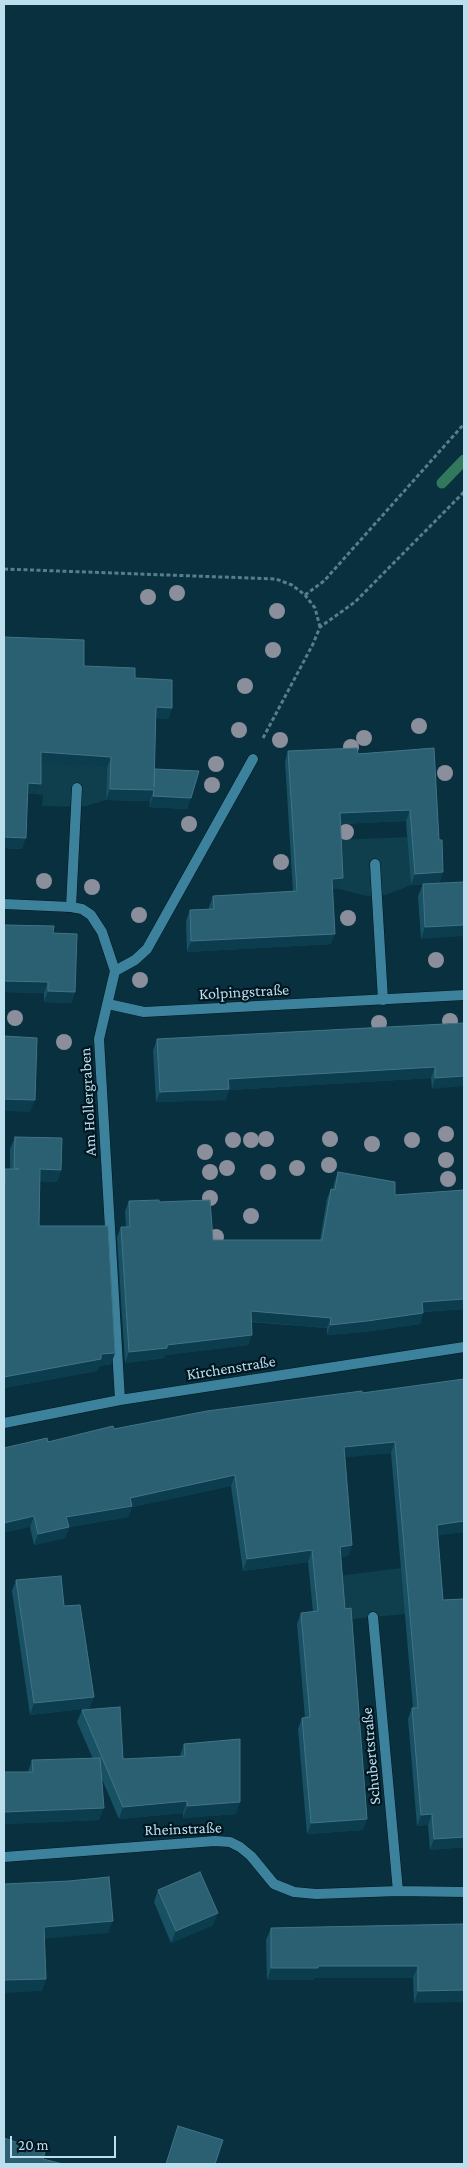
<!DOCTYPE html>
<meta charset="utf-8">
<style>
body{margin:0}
#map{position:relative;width:468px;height:2168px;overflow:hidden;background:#09303e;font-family:"Crimson Pro",serif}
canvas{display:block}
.frame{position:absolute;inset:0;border:5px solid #bddeec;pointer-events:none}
.scale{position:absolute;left:10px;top:2136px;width:106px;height:22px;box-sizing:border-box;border:2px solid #bddeec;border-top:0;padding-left:6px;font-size:15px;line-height:18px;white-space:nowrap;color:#bddeec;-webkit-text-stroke:4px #001721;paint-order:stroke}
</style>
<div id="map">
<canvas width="468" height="2168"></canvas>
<div class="frame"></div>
<div class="scale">20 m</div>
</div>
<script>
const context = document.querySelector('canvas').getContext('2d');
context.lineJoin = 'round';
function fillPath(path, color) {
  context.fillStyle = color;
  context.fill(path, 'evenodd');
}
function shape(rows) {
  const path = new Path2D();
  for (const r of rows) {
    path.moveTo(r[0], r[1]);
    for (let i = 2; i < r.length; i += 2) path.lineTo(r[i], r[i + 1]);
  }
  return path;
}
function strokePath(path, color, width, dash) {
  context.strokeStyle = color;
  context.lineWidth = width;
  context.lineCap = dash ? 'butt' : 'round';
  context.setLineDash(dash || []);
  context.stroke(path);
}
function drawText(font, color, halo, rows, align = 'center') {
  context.font = font + ' "Crimson Pro",serif';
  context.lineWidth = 4.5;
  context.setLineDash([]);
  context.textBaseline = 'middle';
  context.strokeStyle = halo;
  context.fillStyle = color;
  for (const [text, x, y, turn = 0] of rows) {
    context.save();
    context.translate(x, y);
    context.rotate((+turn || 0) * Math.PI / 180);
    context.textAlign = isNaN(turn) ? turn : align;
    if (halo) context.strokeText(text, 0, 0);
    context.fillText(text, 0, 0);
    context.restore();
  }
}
const built = shape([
 [38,763,107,767,106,800,83,807,42,806,43,795,37,794],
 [408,837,411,885,386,895,367,896,339,889,337,840],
 [401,1568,406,1614,341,1620,338,1576]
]);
const stream = shape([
 [442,483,464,460]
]);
const path = shape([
 [4,569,276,579,292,585,305,595,315,608,320,627],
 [305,595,324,581,464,424],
 [263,738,313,644,320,627,355,602,464,492]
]);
const service = shape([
 [375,864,383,1000],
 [71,907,77,788]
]);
const minor = shape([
 [4,904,71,907,82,909,91,915,102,932,115,971],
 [108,1004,144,1012,464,995],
 [120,1400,99,1039,115,971,135,960,147,949,253,759],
 [4,1423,120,1400,464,1347],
 [373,1617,398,1891],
 [4,1857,215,1841,230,1842,240,1847,251,1856,274,1884,294,1892,316,1894,398,1891,464,1892]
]);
const trees = [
 [177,593],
 [148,597],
 [277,611],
 [273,650],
 [245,686],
 [419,726],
 [239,730],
 [364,738],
 [280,740],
 [351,747],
 [216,764],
 [445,773],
 [212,785],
 [189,824],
 [346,832],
 [281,862],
 [44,881],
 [92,887],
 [139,915],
 [348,918],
 [436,960],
 [140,980],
 [15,1018],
 [450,1021],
 [379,1023],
 [64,1042],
 [446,1134],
 [266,1139],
 [330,1139],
 [233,1140],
 [251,1140],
 [412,1140],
 [372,1144],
 [205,1152],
 [446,1160],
 [329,1165],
 [227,1168],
 [297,1168],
 [210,1172],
 [268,1172],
 [448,1179],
 [210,1198],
 [251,1216],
 [216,1237]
];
const wall = shape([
 [4,637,84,666,135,678,172,708,168,719,156,718,154,771,187,809,149,807,150,801,106,800,107,768,41,763,41,784,37,794,28,794,22,849,4,848],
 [434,748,440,883,411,885,406,821,340,824,343,878,339,889,333,889,331,944,187,952,186,921,190,910,209,909,209,907,213,896,293,892,285,761,288,751,358,754],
 [464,882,421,939,418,896,423,884],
 [4,925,53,933,75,992,71,1003,44,1002,44,993,4,992],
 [464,1023,432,1089,431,1078,229,1090,225,1100,156,1102,153,1050,157,1039],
 [15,1137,61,1170,57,1182,40,1181,39,1226,115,1353,111,1364,99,1366,97,1371,4,1388,4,1173,5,1169,10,1169,10,1149],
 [338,1172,395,1195,464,1190,464,1309,423,1312,420,1324,364,1332,327,1335,327,1328,251,1322,248,1345,165,1355,164,1358,125,1363,117,1237,121,1227,126,1227,125,1211,129,1201,159,1202,213,1240,320,1240,327,1199,331,1189,333,1189,334,1183],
 [464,1379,464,1532,438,1535,443,1600,464,1599,464,1847,430,1850,428,1825,417,1826,408,1719,412,1708,413,1708,391,1453,345,1457,352,1545,348,1556,341,1557,363,1830,307,1834,298,1729,302,1718,305,1718,297,1624,301,1613,313,1612,308,1562,243,1571,231,1486,132,1507,128,1517,69,1527,65,1538,34,1545,30,1527,48,1442,114,1429],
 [16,1580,64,1606,90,1708,30,1715,12,1591],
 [82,1710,123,1759,180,1756,184,1744,236,1814,183,1818,183,1813,119,1819,102,1779,99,1820,4,1824,4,1772,28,1772,32,1760,93,1759,77,1722],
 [158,1890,213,1925,171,1943,154,1902],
 [464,1924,414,2003,413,1978,314,1978,314,1980,267,1980,266,1940,271,1928]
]);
const shadedWall = shape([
 [156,707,172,708,168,719,152,718],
 [41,752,111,757,107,768,38,763],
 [28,783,41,784,37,794,24,794],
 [110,789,154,790,150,801,106,800],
 [153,796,191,798,187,809,149,807],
 [410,810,406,821,336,824,340,813],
 [4,837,26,838,22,849,4,848],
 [443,872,440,883,411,885,415,874],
 [343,878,339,889,328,889,332,879],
 [464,925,464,936,421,939,425,927],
 [335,934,331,944,187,952,191,941],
 [4,981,48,982,44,993,4,992],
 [48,991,75,992,71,1003,44,1002],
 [435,1067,431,1078,229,1090,225,1100,156,1102,160,1092,228,1079],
 [464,1076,464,1086,432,1089,435,1078],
 [4,1099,35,1100,30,1112,4,1111],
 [40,1169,61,1170,57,1182,36,1181],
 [464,1299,464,1309,418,1312,422,1302],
 [251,1311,331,1318,327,1328,247,1321],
 [423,1313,420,1324,364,1332,327,1335,330,1325],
 [252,1335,248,1345,165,1355,164,1358,125,1363,129,1352,167,1345],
 [115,1353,111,1364,99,1366,97,1371,4,1388,4,1377,101,1354],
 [395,1442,391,1453,340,1458,344,1447],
 [235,1475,231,1486,132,1507,128,1517,62,1528,66,1517,130,1498],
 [34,1516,30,1527,4,1533,4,1523],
 [464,1521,464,1532,433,1536,437,1525],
 [69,1527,65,1538,34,1545,38,1534],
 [352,1545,348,1556,336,1558,340,1547],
 [312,1550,308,1562,243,1571,247,1559],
 [94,1697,90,1708,30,1715,34,1703],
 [187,1801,183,1813,119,1819,123,1807],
 [240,1802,236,1814,183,1818,187,1806],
 [104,1808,99,1820,4,1824,4,1812],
 [432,1814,428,1825,417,1826,421,1815],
 [367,1819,363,1830,307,1834,311,1823],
 [464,1837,464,1847,430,1850,434,1839],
 [218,1913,213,1925,171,1943,176,1931],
 [113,1921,108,1933,40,1939,44,1927],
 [318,1966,418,1966,413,1978,314,1978,314,1980,267,1980,271,1968],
 [46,1979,42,1991,4,1993,4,1980],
 [464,1990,464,2002,414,2003,418,1991]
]);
const building = shape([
 [4,637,84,640,84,666,135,668,135,678,172,680,172,708,156,707,154,787,155,769,199,771,191,798,153,796,154,790,110,789,111,757,41,752,41,784,28,783,26,838,4,837,4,637],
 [357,748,358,754,434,748,439,840,442,840,443,872,415,874,410,810,340,813,343,878,332,879,335,934,191,941,190,910,214,909,213,896,297,891,288,751,357,748],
 [464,882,464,925,425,927,423,884,464,882],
 [4,925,54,926,53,933,77,934,75,992,48,991,48,982,4,981,4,925],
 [464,1023,464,1076,435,1078,435,1067,228,1079,229,1089,160,1092,157,1039,464,1023],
 [4,1036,37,1038,35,1100,4,1099,4,1036],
 [15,1137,62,1138,61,1170,40,1169,39,1226,108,1226,115,1353,101,1354,101,1359,4,1377,4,1185,5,1185,5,1169,19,1169,14,1168,15,1137],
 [338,1172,395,1182,395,1195,464,1190,464,1299,422,1302,423,1313,367,1321,330,1325,331,1318,251,1311,252,1335,167,1345,167,1348,129,1352,121,1227,130,1227,129,1201,159,1200,159,1202,210,1200,213,1240,322,1240,331,1189,335,1190,338,1172],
 [464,1379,464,1521,437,1525,443,1600,464,1599,464,1837,434,1839,432,1814,421,1815,412,1708,418,1708,395,1442,344,1447,352,1545,340,1547,345,1609,351,1608,367,1819,311,1823,302,1718,310,1717,301,1613,318,1611,312,1550,247,1559,235,1475,130,1498,132,1506,66,1517,69,1527,38,1534,34,1516,4,1523,4,1448,47,1438,48,1442,113,1426,114,1429,207,1411,362,1391,362,1393,464,1379],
 [61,1576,64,1606,80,1605,94,1697,34,1703,16,1580,61,1576],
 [120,1707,123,1759,185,1756,184,1744,240,1739,240,1802,187,1806,187,1801,123,1807,82,1710,120,1707],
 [100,1758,104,1808,4,1812,4,1772,33,1772,32,1760,100,1758],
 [200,1872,218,1913,176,1931,158,1890,200,1872],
 [109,1877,113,1921,44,1927,46,1979,4,1980,4,1884,69,1881,109,1877],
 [464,1924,464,1990,418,1991,418,1966,318,1966,318,1968,271,1968,271,1928,464,1924],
 [178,2126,223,2140,215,2164,166,2164,178,2126],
 [4,2138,45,2152,43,2159,63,2164,4,2164,4,2138]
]);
const streetNames = [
 ["Kolpingstraße",244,992,-3],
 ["Am Hollergraben",88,1102,-93],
 ["Kirchenstraße",231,1368,-9],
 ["Schubertstraße",371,1756,-95],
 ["Rheinstraße",183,1829,-2]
];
fillPath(built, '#0f3e4d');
strokePath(stream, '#31785d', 11);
strokePath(service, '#02171f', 11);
strokePath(minor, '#02171f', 11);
strokePath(path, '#587d8b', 3, [4, 2.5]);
strokePath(service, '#3c829c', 10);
strokePath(minor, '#3c829c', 10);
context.fillStyle = '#8b8f9c';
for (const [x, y] of trees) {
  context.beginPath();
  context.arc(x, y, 8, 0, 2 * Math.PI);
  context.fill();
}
fillPath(wall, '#185163');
fillPath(shadedWall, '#0b3d4e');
fillPath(building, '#2a6072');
strokePath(building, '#417485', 1);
drawText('16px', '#bddeec', '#001721', streetNames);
</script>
